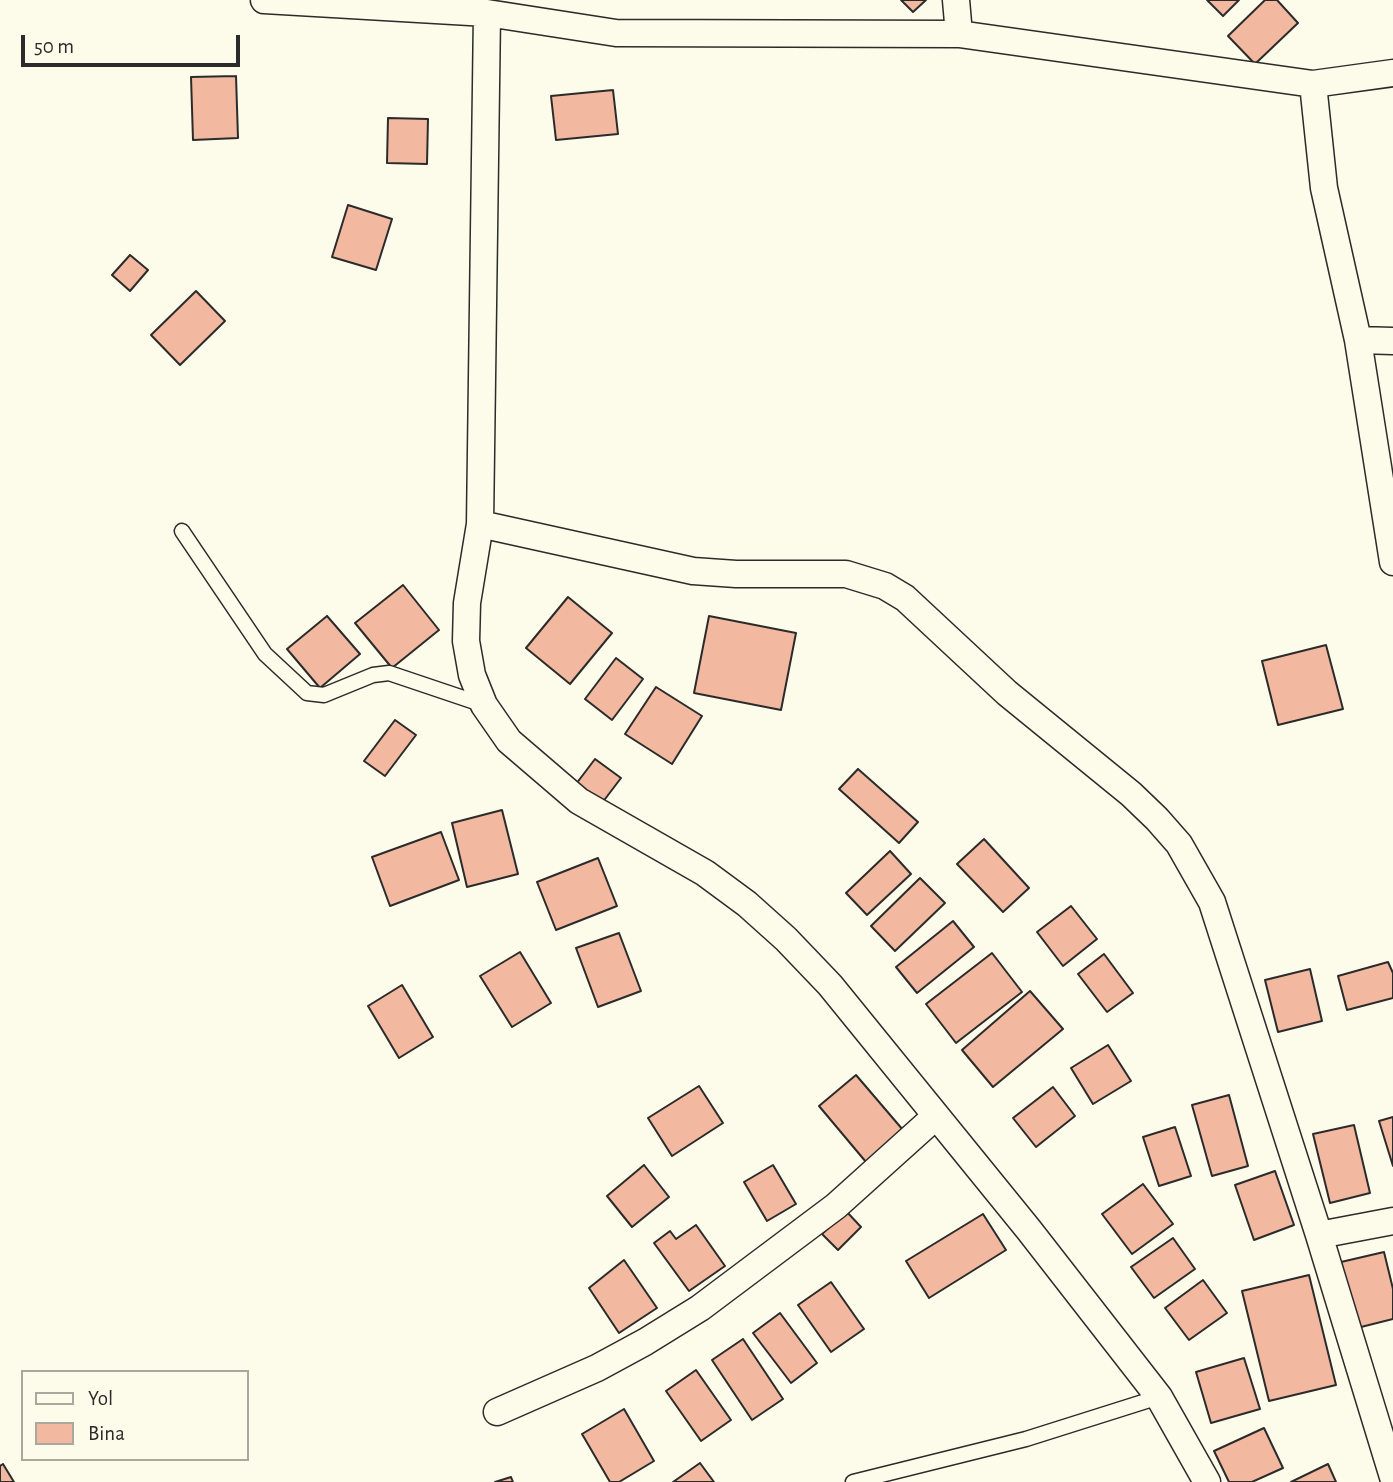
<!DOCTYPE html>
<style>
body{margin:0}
#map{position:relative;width:1393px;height:1482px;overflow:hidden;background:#fdfbea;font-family:"Alegreya Sans",sans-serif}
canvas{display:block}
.legend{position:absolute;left:21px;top:1370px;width:228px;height:91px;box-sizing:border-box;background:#fdfbea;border:2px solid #a9a89e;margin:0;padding:9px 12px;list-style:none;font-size:21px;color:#2b2b2b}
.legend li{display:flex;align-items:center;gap:14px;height:35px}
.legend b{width:35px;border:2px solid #a9a89e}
.scale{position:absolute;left:21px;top:35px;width:219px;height:32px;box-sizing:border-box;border:4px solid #2b2b2b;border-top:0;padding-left:9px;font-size:21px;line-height:24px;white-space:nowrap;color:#2b2b2b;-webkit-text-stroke:5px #fdfbea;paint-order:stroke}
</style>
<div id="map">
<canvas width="1393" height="1482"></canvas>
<ul class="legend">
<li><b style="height:9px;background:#fdfbea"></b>Yol</li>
<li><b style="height:19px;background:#f2b8a0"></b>Bina</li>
</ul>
<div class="scale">50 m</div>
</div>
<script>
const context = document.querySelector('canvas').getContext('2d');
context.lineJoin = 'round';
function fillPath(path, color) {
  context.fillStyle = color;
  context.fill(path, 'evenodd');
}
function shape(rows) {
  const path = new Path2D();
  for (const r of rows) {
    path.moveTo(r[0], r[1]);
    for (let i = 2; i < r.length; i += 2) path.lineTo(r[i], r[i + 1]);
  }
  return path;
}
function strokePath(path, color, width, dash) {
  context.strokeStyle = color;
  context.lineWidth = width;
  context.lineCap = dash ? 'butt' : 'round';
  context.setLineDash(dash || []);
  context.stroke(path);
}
const building = shape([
 [901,0,926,0,913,12,901,0],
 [1207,0,1239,0,1223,16,1207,0],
 [1265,0,1277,0,1298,23,1255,64,1228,36,1265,0],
 [236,76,238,138,193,140,191,77,236,76],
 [613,90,618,134,556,140,551,96,613,90],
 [388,118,428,119,427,164,387,163,388,118],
 [348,205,392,219,376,270,332,257,348,205],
 [130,255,148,270,130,291,112,275,130,255],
 [196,291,225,321,180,365,151,335,196,291],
 [403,585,439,630,392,668,355,623,403,585],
 [568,597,612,633,570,684,526,648,568,597],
 [327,616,360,654,320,688,287,649,327,616],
 [709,616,796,633,781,710,694,693,709,616],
 [1326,645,1343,709,1278,725,1262,661,1326,645],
 [616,658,643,679,612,720,585,699,616,658],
 [656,687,702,716,672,764,625,734,656,687],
 [395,720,416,735,385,776,364,761,395,720],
 [595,759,621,778,599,807,573,788,595,759],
 [858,769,918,822,899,843,839,789,858,769],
 [502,810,518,874,467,887,452,823,502,810],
 [441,832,459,880,390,906,372,857,441,832],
 [984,839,1029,888,1003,912,957,864,984,839],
 [890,851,911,874,867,915,846,893,890,851],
 [598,858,617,906,556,930,537,882,598,858],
 [920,878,945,903,895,951,871,926,920,878],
 [1071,906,1097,939,1063,966,1037,932,1071,906],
 [953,921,974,947,917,993,896,967,953,921],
 [619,933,641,991,598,1007,576,948,619,933],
 [520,952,551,1003,512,1027,480,976,520,952],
 [992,953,1022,992,956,1043,926,1004,992,953],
 [1104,954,1133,993,1107,1012,1078,974,1104,954],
 [1388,962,1393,973,1393,998,1347,1010,1338,976,1388,962],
 [1310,969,1322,1021,1278,1032,1265,980,1310,969],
 [402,985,433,1037,399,1058,368,1006,402,985],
 [1030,991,1063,1029,993,1087,962,1050,1030,991],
 [1108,1045,1131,1081,1093,1104,1071,1068,1108,1045],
 [856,1075,903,1130,866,1162,819,1106,856,1075],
 [699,1086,723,1123,672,1156,648,1118,699,1086],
 [1053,1087,1075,1116,1036,1147,1013,1118,1053,1087],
 [1229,1095,1248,1166,1212,1176,1192,1105,1229,1095],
 [1393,1117,1393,1166,1379,1121,1393,1117],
 [1354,1125,1370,1193,1330,1203,1313,1134,1354,1125],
 [1175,1127,1191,1176,1159,1186,1143,1137,1175,1127],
 [644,1165,669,1197,632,1227,607,1196,644,1165],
 [773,1165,796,1204,767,1221,744,1182,773,1165],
 [1275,1171,1294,1225,1254,1240,1235,1185,1275,1171],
 [1143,1184,1173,1224,1132,1254,1102,1214,1143,1184],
 [846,1211,861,1227,838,1250,822,1234,846,1211],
 [983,1214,1006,1250,929,1298,906,1261,983,1214],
 [696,1225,725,1266,689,1291,654,1243,670,1231,676,1239,696,1225],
 [1173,1238,1195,1269,1154,1298,1131,1267,1173,1238],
 [1384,1252,1393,1289,1393,1319,1357,1328,1341,1262,1384,1252],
 [624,1260,657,1308,619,1333,589,1288,624,1260],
 [1309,1275,1336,1385,1269,1401,1242,1291,1309,1275],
 [1203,1280,1227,1313,1189,1340,1165,1308,1203,1280],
 [831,1282,864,1329,831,1352,798,1305,831,1282],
 [780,1313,817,1363,791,1383,753,1333,780,1313],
 [743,1339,783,1399,752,1420,712,1360,743,1339],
 [1244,1358,1260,1409,1211,1423,1196,1372,1244,1358],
 [696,1370,731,1420,701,1441,666,1391,696,1370],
 [624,1409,654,1461,619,1482,610,1482,582,1434,624,1409],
 [1264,1428,1283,1468,1252,1482,1229,1482,1214,1451,1264,1428],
 [700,1463,714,1482,673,1482,700,1463],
 [3,1464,14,1482,0,1482,0,1466,3,1464],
 [1328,1464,1336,1482,1291,1482,1328,1464],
 [511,1477,513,1482,495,1482,511,1477]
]);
const service = shape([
 [182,531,265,654,307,693,324,695,373,675,389,673,484,705],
 [853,1482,1026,1439,1159,1397]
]);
const minor = shape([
 [264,0,487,13,616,33,959,34,1313,84,1393,73],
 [956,0,959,34],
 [487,13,480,524,467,603,466,641,472,675,484,705,509,741,579,801,705,873,747,904,786,939,830,985,1029,1230,1159,1397,1207,1482],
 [1313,84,1324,188,1358,340,1393,562],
 [1358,340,1393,341],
 [480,524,693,571,736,574,846,574,885,586,905,598,1007,693,1131,794,1157,819,1179,844,1212,902,1319,1235,1393,1477],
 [1319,1235,1393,1221],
 [497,1412,597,1368,645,1342,700,1308,836,1206,936,1116]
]);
fillPath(building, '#f2b8a0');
strokePath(building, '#2b2b2b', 2);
strokePath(service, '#2b2b2b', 17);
strokePath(minor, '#2b2b2b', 29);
strokePath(service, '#fdfbea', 14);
strokePath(minor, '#fdfbea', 26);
</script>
